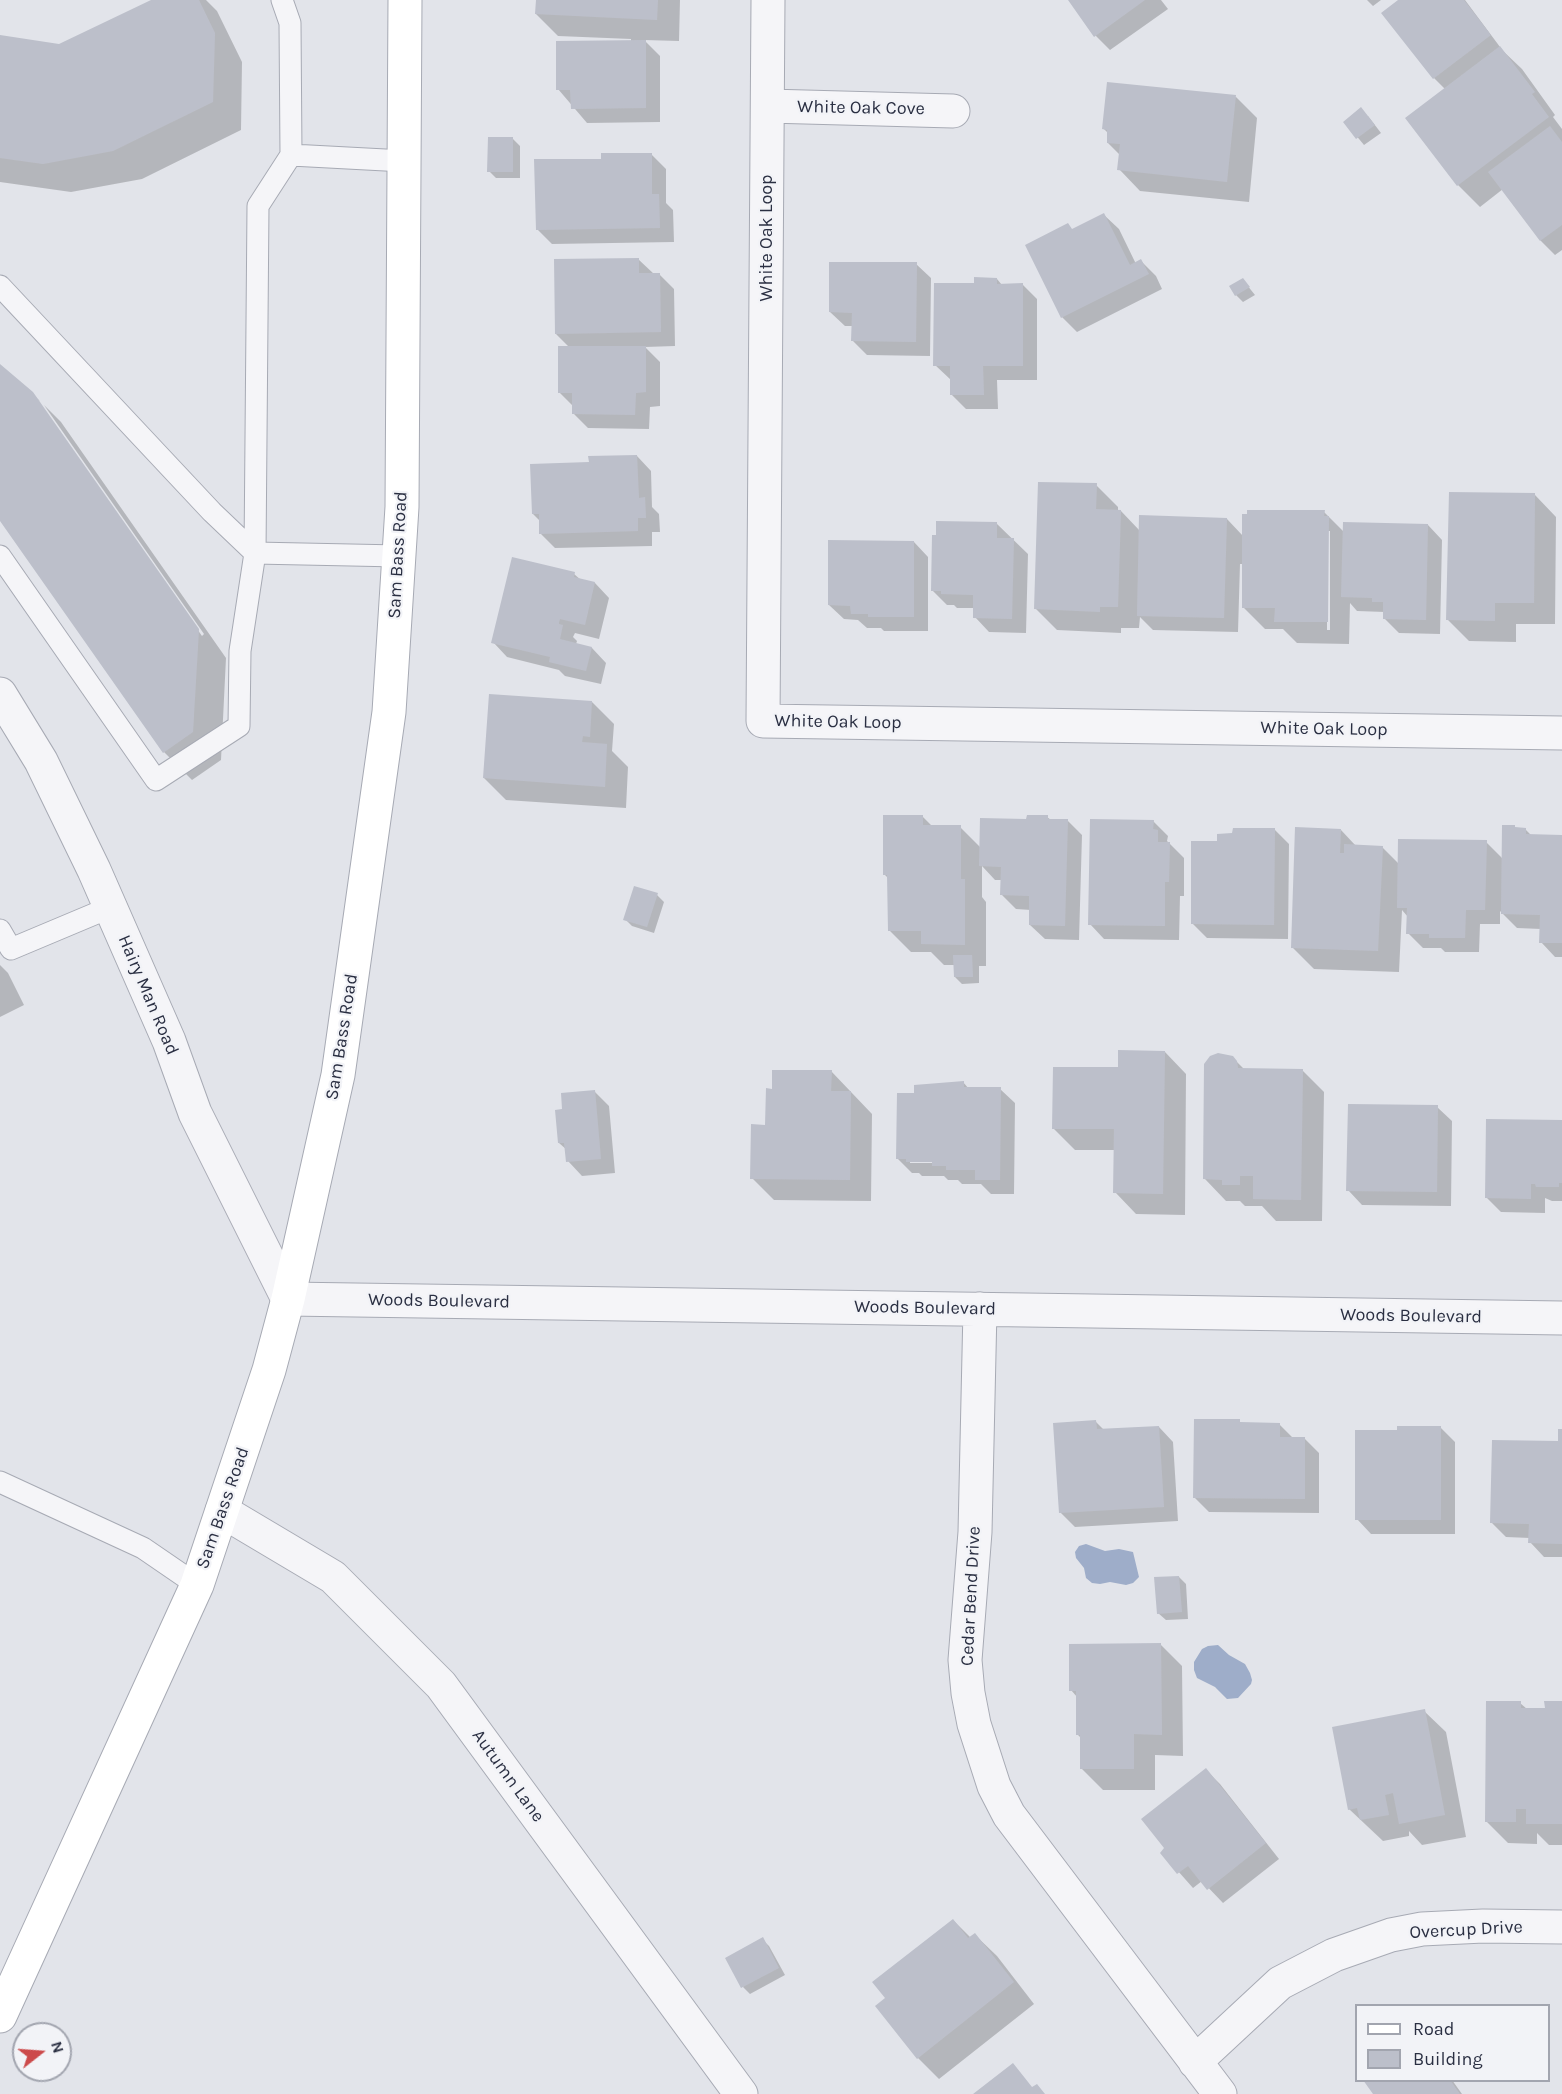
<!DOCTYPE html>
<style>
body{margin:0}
#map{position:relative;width:1562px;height:2094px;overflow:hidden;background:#e2e4ea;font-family:Karla,sans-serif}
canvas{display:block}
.legend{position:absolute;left:1355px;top:2004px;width:195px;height:78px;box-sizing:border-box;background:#f2f3f7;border:2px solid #a2a5af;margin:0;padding:8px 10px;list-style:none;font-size:18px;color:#2a2f42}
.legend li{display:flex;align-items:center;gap:12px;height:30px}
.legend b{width:30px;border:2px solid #a2a5af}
.north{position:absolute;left:12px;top:2022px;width:60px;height:60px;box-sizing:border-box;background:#f2f3f7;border:2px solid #a2a5af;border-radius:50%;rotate:73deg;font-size:16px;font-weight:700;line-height:24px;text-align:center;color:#2a2f42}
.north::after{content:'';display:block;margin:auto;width:21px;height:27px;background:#cc4a4b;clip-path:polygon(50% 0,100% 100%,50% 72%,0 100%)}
</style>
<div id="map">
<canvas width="1562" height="2094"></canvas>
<ul class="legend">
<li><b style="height:8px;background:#fff"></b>Road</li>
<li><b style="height:16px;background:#bcbfca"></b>Building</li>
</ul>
<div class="north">N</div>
</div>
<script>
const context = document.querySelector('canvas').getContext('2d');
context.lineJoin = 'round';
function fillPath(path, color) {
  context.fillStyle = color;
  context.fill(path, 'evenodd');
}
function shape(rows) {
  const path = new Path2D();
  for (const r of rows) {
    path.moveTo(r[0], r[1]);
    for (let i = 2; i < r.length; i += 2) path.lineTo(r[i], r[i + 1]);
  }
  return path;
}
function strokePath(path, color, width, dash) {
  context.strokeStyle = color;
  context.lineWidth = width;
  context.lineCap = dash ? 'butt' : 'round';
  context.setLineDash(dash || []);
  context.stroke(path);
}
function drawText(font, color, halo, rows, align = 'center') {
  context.font = font + ' Karla,sans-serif';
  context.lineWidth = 4.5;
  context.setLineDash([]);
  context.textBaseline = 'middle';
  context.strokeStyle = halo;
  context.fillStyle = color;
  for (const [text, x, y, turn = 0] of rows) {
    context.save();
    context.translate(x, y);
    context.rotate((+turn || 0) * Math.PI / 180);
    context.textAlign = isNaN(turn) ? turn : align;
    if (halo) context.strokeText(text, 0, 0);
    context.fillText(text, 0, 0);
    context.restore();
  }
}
const water = shape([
 [1086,1544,1105,1551,1119,1549,1133,1552,1139,1577,1133,1583,1126,1585,1110,1582,1100,1584,1092,1583,1086,1578,1084,1568,1076,1558,1075,1552,1079,1546],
 [1218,1645,1229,1655,1245,1664,1250,1673,1252,1680,1251,1684,1238,1698,1227,1699,1215,1687,1197,1678,1194,1670,1194,1662,1202,1649,1208,1646]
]);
const shadow = shape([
 [154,0,206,0,217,11,242,62,241,130,142,179,71,192,0,182,0,37,59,45],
 [537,0,680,0,679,41,644,40,660,56,660,122,587,123,558,89,631,42,631,39,558,36,536,14],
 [1070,0,1161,0,1168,9,1110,50,1096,36],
 [1367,0,1381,0,1373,6],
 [1400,0,1465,0,1503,51,1522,69,1555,115,1553,117,1562,129,1562,250,1555,255,1541,241,1503,189,1480,207,1458,185,1445,89,1434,78,1383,13],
 [1236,97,1257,118,1249,202,1140,191,1119,169,1120,155,1108,143,1109,134,1103,128],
 [1368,116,1381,133,1364,145,1345,122],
 [513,139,520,146,520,178,496,178,489,171],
 [651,154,666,169,666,203,673,210,674,242,552,244,537,229,602,160],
 [1104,215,1119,229,1136,264,1141,261,1156,276,1162,289,1077,332,1062,317,1073,230],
 [638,259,654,274,659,274,674,289,675,346,645,347,660,362,660,406,650,407,649,429,588,428,574,414,574,407,559,392,570,348,556,334],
 [916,264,931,278,930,356,867,355,853,341,853,326,845,326,830,312],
 [997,279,1002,285,1023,285,1037,299,1037,380,997,380,998,409,966,409,951,394,951,380,935,365,975,284],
 [1243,280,1255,295,1243,302,1236,295],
 [0,366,40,401,36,399,202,636,204,634,44,405,61,422,226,658,221,760,192,780,164,752,0,518],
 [637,456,651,471,652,507,659,514,660,532,652,532,652,546,555,548,541,534,541,522,533,514,591,463],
 [1096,485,1118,507,1118,511,1121,511,1140,531,1227,519,1243,536,1324,512,1344,532,1428,525,1442,540,1440,634,1399,633,1384,618,1385,612,1357,611,1350,603,1349,644,1297,643,1283,629,1265,629,1243,607,1243,564,1240,564,1238,632,1153,630,1140,617,1139,628,1121,628,1121,633,1057,630,1036,609],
 [1327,531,1330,531,1330,630,1327,630],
 [1535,495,1556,517,1555,624,1516,624,1516,642,1469,641,1448,620],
 [997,524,1028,554,1026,633,989,632,975,617,975,608,957,608,954,605,947,605,932,590],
 [914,542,928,557,928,631,884,631,881,628,867,628,858,620,844,619,829,605],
 [574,574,581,580,595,583,609,598,599,639,575,633,573,637,577,641,576,644,592,648,606,663,601,684,565,676,559,670,507,657,493,642],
 [592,702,614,724,612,751,628,767,626,808,506,800,484,778],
 [922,816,933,827,960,827,981,848,1027,820,1047,817,1051,820,1067,820,1082,835,1079,940,1045,939,1030,925,1031,910,1016,909,1002,895,1002,880,995,880,982,866,982,897,986,902,986,966,979,966,979,983,962,984,955,977,955,965,944,965,931,952,911,952,889,930,889,879,885,875],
 [1153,821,1168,836,1167,841,1184,858,1184,896,1180,896,1179,940,1104,939,1090,924],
 [1514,826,1517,829,1526,830,1531,835,1562,836,1562,957,1555,957,1541,942,1541,929,1517,928,1500,911,1500,924,1480,924,1479,952,1445,952,1441,948,1423,948,1408,933,1408,917,1402,910,1399,972,1314,969,1292,947,1341,830,1356,846,1382,847,1399,864,1486,842,1503,859],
 [1275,830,1289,844,1288,939,1207,938,1192,923,1219,843],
 [657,895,664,902,654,933,632,926,625,919],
 [0,965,8,973,24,1005,0,1017],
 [1165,1052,1186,1074,1185,1215,1136,1214,1115,1192,1115,1150,1075,1150,1053,1128,1119,1069],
 [1232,1057,1245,1070,1302,1070,1324,1092,1322,1221,1276,1221,1262,1206,1245,1206,1240,1201,1226,1201,1205,1179],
 [831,1071,872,1114,871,1201,774,1200,752,1178,767,1126,774,1090],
 [963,1082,969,1089,1000,1089,1015,1103,1014,1194,991,1194,981,1184,962,1184,958,1180,948,1180,944,1176,922,1176,919,1173,912,1173,897,1158,916,1095],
 [910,1160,939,1160,939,1163,910,1163],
 [594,1091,609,1106,615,1173,582,1176,568,1161,567,1150,559,1143,564,1111],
 [1437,1107,1452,1121,1451,1206,1362,1205,1348,1190],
 [1562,1122,1562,1201,1552,1201,1545,1198,1545,1213,1501,1212,1486,1197],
 [1096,1422,1104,1430,1159,1427,1173,1442,1178,1521,1075,1527,1060,1512],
 [1242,1424,1279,1424,1294,1439,1305,1439,1319,1453,1319,1513,1209,1512,1194,1497],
 [1440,1427,1455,1442,1455,1534,1371,1534,1357,1519,1399,1432],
 [1562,1430,1562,1557,1544,1557,1530,1542,1530,1538,1506,1537,1492,1523,1559,1443],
 [1179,1577,1186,1584,1188,1619,1166,1620,1158,1613],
 [1161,1645,1182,1666,1183,1756,1155,1755,1155,1790,1103,1790,1081,1768,1081,1738,1077,1734,1077,1697,1071,1690],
 [1520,1703,1527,1709,1547,1709,1562,1703,1562,1845,1549,1845,1537,1833,1537,1844,1508,1843,1487,1822],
 [1424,1711,1446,1732,1466,1837,1422,1845,1409,1831,1409,1836,1383,1841,1349,1809],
 [1206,1770,1220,1784,1279,1859,1223,1903,1202,1881,1193,1888,1162,1853],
 [953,1920,971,1938,975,1935,997,1956,1034,2004,939,2079,918,2058,887,1999],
 [762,1939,769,1946,785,1975,750,1994,743,1987],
 [1365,2080,1452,2080,1462,2094,1375,2094]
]);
const building = shape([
 [151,0,199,0,215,33,213,102,113,151,43,164,0,158,0,35,59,44],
 [536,0,658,0,657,20,535,14],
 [1068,0,1145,0,1094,37],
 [1398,0,1464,0,1491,35,1433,79,1381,13],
 [646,40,646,108,571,109,570,90,556,90,556,41],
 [1500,46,1535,92,1532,94,1549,117,1457,186,1405,118],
 [1107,82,1236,95,1227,182,1117,170,1120,144,1107,143,1107,130,1102,129],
 [1361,107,1375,125,1356,139,1343,122],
 [1550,126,1562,142,1562,225,1540,241,1488,172],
 [488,137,513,137,513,172,487,172],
 [601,153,652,153,652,194,659,194,660,228,536,230,534,159,601,159],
 [1104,213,1130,265,1141,259,1149,274,1061,318,1025,245,1068,223,1072,229],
 [639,258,639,273,660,273,661,332,555,334,554,259],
 [829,262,917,262,916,342,851,341,852,313,829,312],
 [974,277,997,278,997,284,1023,283,1023,366,983,366,984,395,950,395,950,366,933,366,934,283,974,283],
 [1243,278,1250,287,1235,296,1229,286],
 [558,346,646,346,646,392,636,393,635,415,572,414,572,393,558,393],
 [0,364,33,392,199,629,193,732,163,753,0,521],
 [637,455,639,498,645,497,646,518,638,518,638,531,539,534,539,514,532,514,530,464,589,462,588,456],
 [1038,482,1097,483,1096,509,1121,510,1118,607,1100,607,1100,612,1034,609],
 [1449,492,1535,493,1534,603,1495,603,1495,621,1446,620],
 [1247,510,1325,510,1324,516,1329,516,1328,622,1274,622,1275,608,1242,608,1242,514,1247,514],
 [1139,515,1227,518,1224,618,1137,616],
 [936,521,997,522,997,538,1014,538,1012,619,973,618,973,595,941,594,941,591,931,591,932,535,936,535],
 [1343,522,1428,524,1426,620,1383,619,1383,602,1372,602,1372,598,1341,597],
 [828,540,914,541,914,617,868,617,868,614,851,614,850,606,828,605],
 [512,557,575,572,574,577,595,582,585,625,560,619,559,622,559,624,563,625,560,639,592,647,586,671,549,662,550,657,491,643],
 [489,694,592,701,590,737,583,736,582,742,607,744,605,787,483,778],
 [883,815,923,815,923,825,961,825,961,879,965,879,965,945,921,944,921,931,888,931,887,875,883,875],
 [1027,815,1048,815,1048,819,1068,819,1065,926,1029,925,1029,896,1000,895,1001,867,979,866,980,818,1026,819],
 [1090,819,1154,820,1153,829,1158,830,1158,842,1170,842,1169,882,1165,882,1165,926,1088,925],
 [1502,825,1515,825,1515,827,1526,828,1526,834,1562,835,1562,943,1539,943,1540,915,1501,914],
 [1295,827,1341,829,1340,853,1344,853,1344,844,1383,846,1378,951,1291,948],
 [1233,828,1275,828,1274,925,1191,924,1191,841,1217,841,1217,834,1232,833],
 [1398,839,1487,840,1485,910,1466,910,1465,938,1429,938,1429,934,1406,934,1407,908,1397,908],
 [634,886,658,893,647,927,623,920],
 [953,955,972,955,973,977,954,977],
 [1118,1050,1165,1051,1163,1194,1113,1193,1114,1129,1052,1129,1053,1067,1118,1067],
 [1218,1053,1233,1056,1237,1061,1238,1068,1303,1069,1301,1200,1253,1199,1253,1176,1240,1176,1240,1185,1222,1185,1222,1180,1203,1179,1204,1064,1210,1056],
 [772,1070,832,1070,831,1091,851,1091,850,1180,750,1179,751,1124,765,1125,766,1088,772,1089],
 [964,1081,964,1087,1001,1087,1000,1180,975,1180,975,1170,946,1170,946,1166,932,1166,932,1162,906,1162,906,1159,896,1159,897,1093,914,1093,914,1085],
 [595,1090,601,1159,566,1162,564,1143,558,1143,555,1110,562,1109,561,1093],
 [1348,1104,1438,1105,1437,1192,1346,1191],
 [1486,1119,1562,1120,1562,1183,1559,1183,1559,1187,1536,1187,1535,1184,1531,1184,1531,1199,1485,1198],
 [1194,1419,1240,1419,1240,1422,1280,1423,1280,1437,1305,1437,1305,1499,1193,1498],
 [1096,1420,1097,1429,1159,1426,1164,1507,1059,1513,1053,1423],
 [1397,1426,1441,1426,1441,1520,1355,1520,1355,1430,1397,1430],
 [1558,1429,1562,1429,1562,1544,1528,1543,1529,1524,1490,1523,1492,1440,1558,1441],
 [1179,1576,1182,1612,1157,1614,1154,1577],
 [1161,1643,1162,1735,1134,1734,1134,1769,1080,1769,1080,1735,1076,1735,1076,1691,1069,1691,1069,1644],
 [1486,1701,1521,1701,1521,1708,1545,1708,1544,1701,1562,1701,1562,1824,1526,1824,1526,1809,1516,1809,1516,1822,1485,1822],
 [1425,1709,1445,1815,1399,1824,1393,1793,1385,1795,1389,1815,1360,1820,1357,1808,1348,1810,1332,1727],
 [1206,1768,1266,1843,1207,1890,1188,1866,1177,1874,1160,1853,1164,1848,1141,1819],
 [953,1919,968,1938,975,1933,1014,1982,917,2059,875,2006,885,1998,872,1982],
 [763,1937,779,1968,741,1988,725,1958],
 [1013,2063,1032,2087,1037,2084,1045,2094,973,2094],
 [1363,2080,1450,2080,1460,2094,1373,2094]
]);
const service = shape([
 [282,0,290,23,291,155,404,161],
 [0,286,212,512,255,553,399,556],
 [0,556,156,780,239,726,240,651,255,553,258,206,291,155],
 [0,930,11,949,111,907],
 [0,1482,143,1548,197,1585]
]);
const minor = shape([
 [768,0,763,721,1562,733],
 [768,106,953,111],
 [288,1299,1562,1318],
 [980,1309,975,1532,965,1660,968,1693,974,1724,994,1786,1009,1815,1220,2094],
 [222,1511,333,1577,441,1685,741,2094],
 [1195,2062,1280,1983,1334,1955,1391,1935,1422,1929,1483,1926,1562,1927]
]);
const tertiary = shape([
 [0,694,41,761,94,870,169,1041,195,1113,288,1299]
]);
const secondary = shape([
 [0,2016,197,1585,269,1370,288,1299,338,1075,389,712,402,507,405,0]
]);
const streetNames = [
 ["White Oak Cove",861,108,1],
 ["White Oak Loop",767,238,-90],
 ["Sam Bass Road",398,555,-87],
 ["White Oak Loop",838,722,1],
 ["White Oak Loop",1324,729,1],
 ["Hairy Man Road",148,995,67],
 ["Sam Bass Road",342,1037,-81],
 ["Woods Boulevard",439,1301,1],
 ["Woods Boulevard",925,1308,1],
 ["Woods Boulevard",1411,1316,1],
 ["Sam Bass Road",223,1508,-71],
 ["Cedar Bend Drive",971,1596,-87],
 ["Autumn Lane",508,1776,54],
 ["Overcup Drive",1466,1930,-3]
];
fillPath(water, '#9eadc9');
fillPath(shadow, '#0003');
fillPath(building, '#bcbfca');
strokePath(service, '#a7aab4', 23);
strokePath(minor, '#a7aab4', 35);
strokePath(tertiary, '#a7aab4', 35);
strokePath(secondary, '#a7aab4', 35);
strokePath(service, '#f5f5f8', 21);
strokePath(minor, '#f5f5f8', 33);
strokePath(tertiary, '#f5f5f8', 33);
strokePath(secondary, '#fff', 33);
drawText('18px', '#2a2f42', '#f2f3f7', streetNames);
</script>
